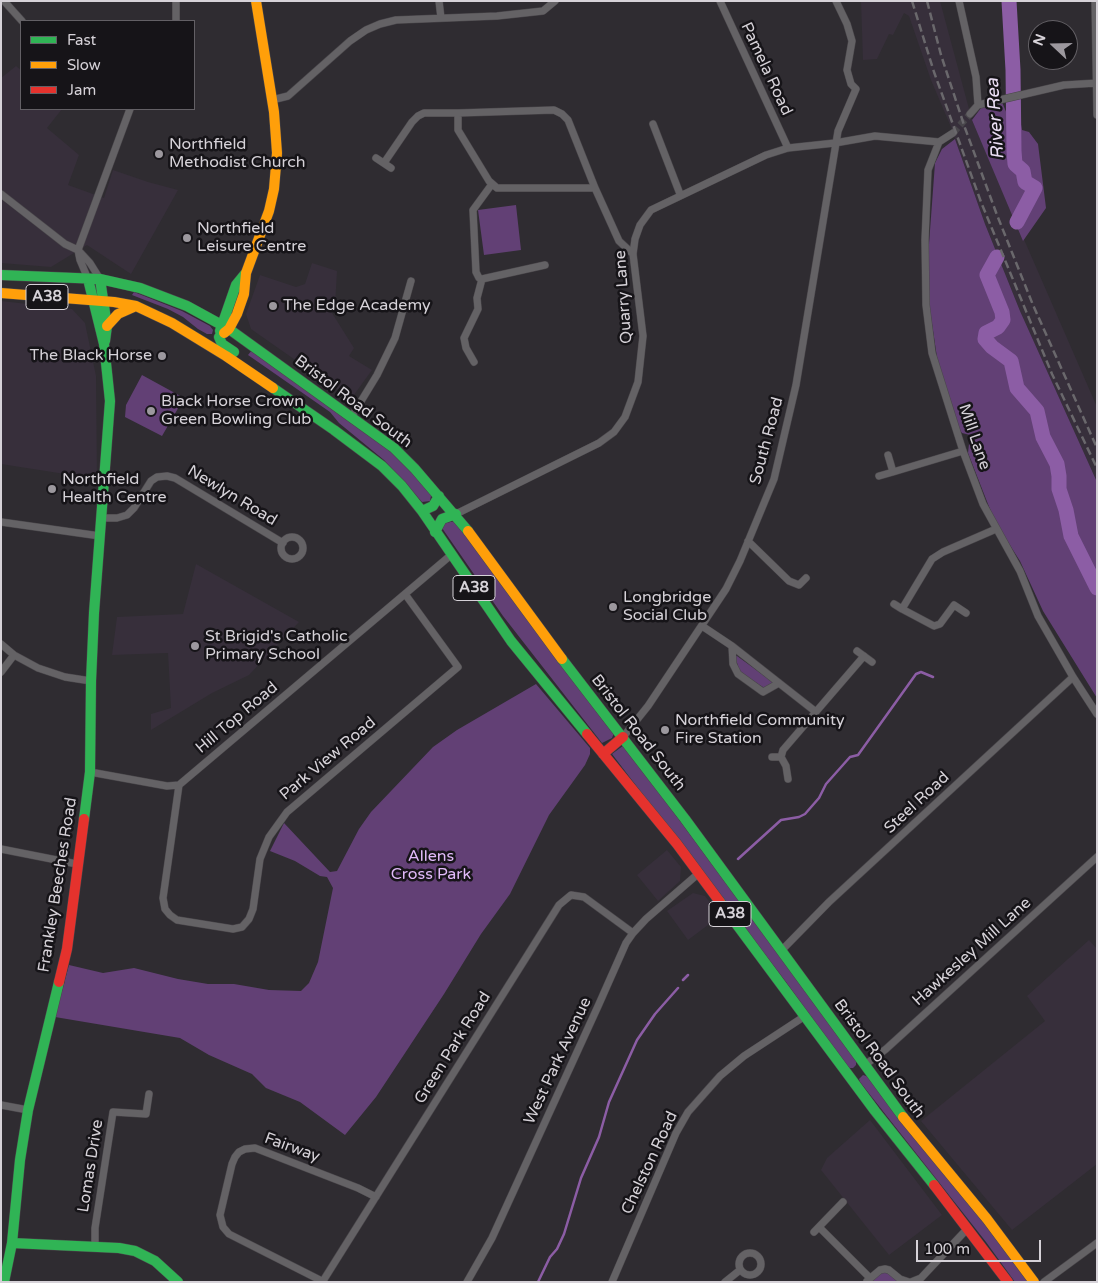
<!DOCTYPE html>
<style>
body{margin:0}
#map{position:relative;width:1098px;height:1283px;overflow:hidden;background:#2f2c31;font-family:"Varela Round",sans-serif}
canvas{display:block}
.frame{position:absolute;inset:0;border:2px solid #d6d2d8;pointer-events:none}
.legend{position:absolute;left:20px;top:20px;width:175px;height:90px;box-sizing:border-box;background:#161418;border:1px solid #636065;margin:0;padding:6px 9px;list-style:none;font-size:15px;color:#d6d2d8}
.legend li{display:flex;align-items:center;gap:10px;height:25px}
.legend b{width:25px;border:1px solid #636065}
.north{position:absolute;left:1028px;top:20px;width:50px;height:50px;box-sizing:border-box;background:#161418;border:1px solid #636065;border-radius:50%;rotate:291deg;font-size:14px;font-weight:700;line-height:20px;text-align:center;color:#d6d2d8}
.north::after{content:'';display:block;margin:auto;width:18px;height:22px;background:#9c989e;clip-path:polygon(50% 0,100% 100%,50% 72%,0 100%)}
.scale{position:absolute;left:916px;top:1240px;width:125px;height:22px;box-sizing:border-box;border:2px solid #d6d2d8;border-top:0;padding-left:6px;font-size:15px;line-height:18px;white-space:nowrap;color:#d6d2d8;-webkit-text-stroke:4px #161418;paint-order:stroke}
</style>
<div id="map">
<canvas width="1098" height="1283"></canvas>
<div class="frame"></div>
<ul class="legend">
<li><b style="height:6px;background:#30b455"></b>Fast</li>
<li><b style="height:6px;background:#ff9f0a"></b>Slow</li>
<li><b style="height:6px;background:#e5322d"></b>Jam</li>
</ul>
<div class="north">N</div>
<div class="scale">100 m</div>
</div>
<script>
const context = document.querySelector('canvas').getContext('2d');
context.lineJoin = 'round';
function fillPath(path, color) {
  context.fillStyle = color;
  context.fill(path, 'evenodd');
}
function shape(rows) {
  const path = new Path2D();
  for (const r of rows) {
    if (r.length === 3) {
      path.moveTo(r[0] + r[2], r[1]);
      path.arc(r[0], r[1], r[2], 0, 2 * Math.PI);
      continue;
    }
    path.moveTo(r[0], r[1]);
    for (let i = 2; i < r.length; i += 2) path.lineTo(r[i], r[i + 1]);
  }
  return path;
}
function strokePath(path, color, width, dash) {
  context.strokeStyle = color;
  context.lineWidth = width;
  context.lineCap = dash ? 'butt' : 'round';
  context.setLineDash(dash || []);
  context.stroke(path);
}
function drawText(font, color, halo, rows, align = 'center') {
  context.font = font + ' "Varela Round",sans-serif';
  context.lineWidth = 5;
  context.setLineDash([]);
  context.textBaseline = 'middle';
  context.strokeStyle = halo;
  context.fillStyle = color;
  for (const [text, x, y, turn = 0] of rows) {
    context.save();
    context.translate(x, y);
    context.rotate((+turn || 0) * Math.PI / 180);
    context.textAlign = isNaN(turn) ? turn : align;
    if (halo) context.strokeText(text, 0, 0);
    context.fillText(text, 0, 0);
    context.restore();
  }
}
const built = shape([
 [861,1,940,1,972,120,1097,407,1097,482,1020,311,985,224,951,127,931,80,909,16,904,13,893,35,889,34,877,59,863,60],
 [16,66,21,70,21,109,62,109,47,128,79,155,68,185,104,198,113,170,148,182,178,190,131,274,87,245,51,267,1,263,1,78],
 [312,263,337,271,335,306,332,313,354,348,349,356,372,370,351,399,251,329,246,314,260,275,296,287,305,284],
 [1,301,72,309,85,323,96,376,97,479,1,464],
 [196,564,299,622,249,675,212,693,151,730,151,714,171,708,168,653,112,655,117,617,183,614],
 [667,850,681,867,680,881,658,901,637,875],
 [693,893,705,896,720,916,688,940,667,911],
 [1089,940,1097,949,1097,1164,1012,1230,921,1121,1045,1021,1027,996],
 [870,1120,942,1215,889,1255,821,1170,827,1158]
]);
const green = shape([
 [1002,102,1007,114,1020,119,1022,130,1029,132,1038,144,1046,208,1023,241,972,120,981,108],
 [955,139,985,224,1020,311,1097,482,1097,698,1043,611,1020,561,995,522,968,453,969,444,975,439,974,436,962,433,959,429,938,364,929,304,926,245,929,244,935,163,942,149],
 [516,205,521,250,484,255,478,210],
 [134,292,182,311,210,326,213,330,212,334,207,334,198,329,183,317,168,309,132,295],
 [252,350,396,454,432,491,430,501,422,502,384,460,339,423,330,412,248,355],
 [142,375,184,398,162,436,125,417,126,405],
 [456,521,614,733,612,738,602,743,503,616,442,528,445,523],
 [735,656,737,656,773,682,771,686,766,689,740,673],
 [536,684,590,748,590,754,585,765,549,815,510,894,481,934,444,994,376,1097,345,1135,300,1102,266,1088,252,1074,209,1055,180,1038,55,1017,69,965,103,973,134,968,178,979,208,984,234,984,269,990,301,991,309,983,318,962,333,888,327,877,320,876,295,861,270,851,284,823,330,872,337,871,359,829,371,812,433,747,457,730],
 [624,745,856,1059,856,1065,853,1068,848,1068,786,982,612,754],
 [863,1075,869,1077,1031,1282,1015,1282,986,1242,860,1082,859,1079],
 [885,1270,902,1282,868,1282]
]);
const stream = shape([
 [738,859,781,820,799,817,805,814,819,798,826,784,850,757,858,755,916,674,921,672,933,677],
 [683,980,688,975],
 [538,1282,550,1257,557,1249,564,1234,581,1178,599,1137,609,1102,637,1040,655,1014,678,988]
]);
const river = shape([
 [1009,1,1013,70,1014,151,1015,164,1023,171,1025,182,1035,188,1017,222],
 [997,257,987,275,1002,312,1003,320,998,327,986,333,985,339,992,347,1011,361,1017,388,1037,411,1043,437,1057,464,1059,476,1059,489,1066,510,1071,536,1097,588]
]);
const streetTunnel = shape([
 [953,133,970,114]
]);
const street = shape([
 [4,1,22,21],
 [439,1,441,18],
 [720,1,788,148],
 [959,1,976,77,978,105],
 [1095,1,1097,115],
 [176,21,176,1],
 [272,100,288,96,350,41,366,30,380,24,396,20,497,16,543,11,555,1],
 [978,105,1064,85,1097,83],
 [458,113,554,110,562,114,568,120,595,188],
 [970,114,978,105],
 [653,124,680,194],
 [939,142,928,170,925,240,926,305,932,353,963,451,983,504,1020,571,1038,616,1073,677,1097,714],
 [376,158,391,168],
 [384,163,412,122,418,116,424,113,458,113,458,130,489,181,497,188,595,188,619,241,633,254],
 [492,184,473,210,476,272,479,278,482,279,545,265],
 [1,194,65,244,78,250,90,263,100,279],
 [78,250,130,109],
 [78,250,80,260,88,279],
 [474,362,466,348,464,338,478,309,477,298,482,279],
 [352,416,377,375,395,338,411,281],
 [893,472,963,451],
 [879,476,893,472,888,455],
 [456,514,599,443,614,432,625,417,638,382,643,336,633,254,635,239,640,225,651,210,766,155,788,148,835,143,875,136,939,142,953,133],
 [102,518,117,518,127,515,134,508,151,481,157,477,167,476,175,478,283,543],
 [1,522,100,536],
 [292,548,11],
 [748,541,789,581,799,585,806,578],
 [894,604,902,609],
 [966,613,954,605,940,624,934,626,902,609,932,559,943,552,996,529],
 [702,626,732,646],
 [1,644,14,655,38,668,65,677,91,681],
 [857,651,872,662],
 [1,672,14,655],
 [779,683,763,692,738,674,733,664,732,646,779,683,816,712],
 [623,737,648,706,726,589,740,561,774,479,796,385,838,131,856,89,851,84,847,70,852,41,847,24,836,1],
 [772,757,781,757],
 [90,772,167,786,179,785,451,555],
 [788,779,786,766,781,757,783,750,864,656],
 [179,785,163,898,165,909,170,915,177,920,233,929,242,927,249,919,253,909,260,859,269,837,287,812,458,667,405,594],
 [1,849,77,864],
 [781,951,829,902,1073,677],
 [865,1065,886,1049,1097,857],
 [1,1105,28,1110],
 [819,1227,870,1278],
 [814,1232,843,1202],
 [95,1247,95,1228,113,1112,146,1114,149,1094],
 [750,1264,11],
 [323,1281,559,905,571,895,584,897,633,933],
 [867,1281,880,1270,885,1269,889,1270,900,1279,909,1282],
 [324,1282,229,1234,223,1227,220,1215,232,1164,235,1157,239,1152,245,1149,255,1148,358,1188,376,1197],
 [467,1282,492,1238,599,1004,626,943,633,933,646,919,699,873],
 [612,1282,676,1133,688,1112,720,1076,744,1056,805,1016],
 [725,1282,740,1270],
 [911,1282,921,1278,968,1228],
 [1044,1282,1097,1243]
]);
const fast = shape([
 [1,275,100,279,140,288,187,306,229,329,394,448,415,469,468,531],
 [100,279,107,326,105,341],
 [220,331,236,285,245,274],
 [219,337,222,344,234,352],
 [273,388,334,430,382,466,402,486,422,511,511,641,587,734],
 [422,511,433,506,439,496],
 [435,532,442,519,456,514],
 [562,659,685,819,903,1117],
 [84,819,90,772,91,681,94,613,110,401,104,344,88,279],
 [720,902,875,1111,934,1185],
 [12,1243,119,1248,135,1251,155,1261,178,1282],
 [4,1282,12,1243,20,1160,28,1110,59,982]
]);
const slow = shape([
 [1,293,114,302,136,306,172,323,226,356,273,388],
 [107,326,118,314,136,306],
 [224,333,229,329,237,314,244,294,246,273,269,211,274,189,277,153,274,112,256,1],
 [468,531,562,659],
 [903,1117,987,1219,1034,1282]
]);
const jam = shape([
 [587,734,677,844,720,902],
 [603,754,623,737],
 [59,982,67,949,84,819],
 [934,1185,1008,1282]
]);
const rail = shape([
 [912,1,934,72,981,202,1052,374,1097,468],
 [927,1,941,55,965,128,997,215,1033,305,1097,448]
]);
const markers = [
 [159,154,5,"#9c989e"],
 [187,238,5,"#9c989e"],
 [273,306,5,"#9c989e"],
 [162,356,5,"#9c989e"],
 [151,411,5,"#9c989e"],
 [52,489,5,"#9c989e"],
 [613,607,5,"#9c989e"],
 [195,646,5,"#9c989e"],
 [665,730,5,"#9c989e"]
];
const shields = [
 [47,297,42],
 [474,588,42],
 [730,914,42]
];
const shieldNames = [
 ["A38",47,297],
 ["A38",474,588],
 ["A38",730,914]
];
const streetNames = [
 ["Pamela Road",766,69,65],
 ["Quarry Lane",624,297,-94],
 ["Bristol Road South",353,402,37],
 ["Mill Lane",974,437,71],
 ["South Road",767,441,-75],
 ["Newlyn Road",232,496,31],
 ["Hill Top Road",237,718,-40],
 ["Bristol Road South",638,733,52],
 ["Park View Road",328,759,-40],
 ["Steel Road",917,803,-43],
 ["Frankley Beeches Road",58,885,-81],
 ["Hawkesley Mill Lane",972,952,-42],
 ["Green Park Road",453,1048,-58],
 ["Bristol Road South",879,1059,54],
 ["West Park Avenue",558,1061,-65],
 ["Fairway",292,1148,20],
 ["Chelston Road",650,1163,-65],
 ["Lomas Drive",91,1166,-81]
];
const poiNames = [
 ["Northfield",169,145],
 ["Methodist Church",169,163],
 ["Northfield",197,229],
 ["Leisure Centre",197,247],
 ["The Edge Academy",283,306],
 ["The Black Horse",152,356,"right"],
 ["Black Horse Crown",161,402],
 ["Green Bowling Club",161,420],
 ["Northfield",62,480],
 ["Health Centre",62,498],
 ["Longbridge",623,598],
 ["Social Club",623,616],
 ["St Brigid's Catholic",205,637],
 ["Primary School",205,655],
 ["Northfield Community",675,721],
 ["Fire Station",675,739]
];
const parkNames = [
 ["Allens",431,857],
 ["Cross Park",431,875]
];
const waterNames = [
 ["River Rea",996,119,-94]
];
fillPath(built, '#372f3b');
fillPath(green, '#624075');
strokePath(stream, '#8c5da5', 2.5);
strokePath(river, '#8c5da5', 15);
strokePath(streetTunnel, '#48454a', 7, [7, 3.5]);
strokePath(street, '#4a474b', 8);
strokePath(fast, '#4a474b', 11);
strokePath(slow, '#4a474b', 11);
strokePath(jam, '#4a474b', 11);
strokePath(street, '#646265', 7);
strokePath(fast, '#30b455', 10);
strokePath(slow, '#ff9f0a', 10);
strokePath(jam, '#e5322d', 10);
strokePath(rail, '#6a686c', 2.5, [8, 4]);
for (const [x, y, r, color] of markers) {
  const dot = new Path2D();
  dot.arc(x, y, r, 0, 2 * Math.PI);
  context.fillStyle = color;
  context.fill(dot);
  strokePath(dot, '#161418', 2);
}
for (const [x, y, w] of shields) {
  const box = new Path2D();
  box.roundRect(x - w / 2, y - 12.5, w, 25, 4);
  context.fillStyle = '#161418';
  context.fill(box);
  strokePath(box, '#d6d2d8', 1);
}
drawText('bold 15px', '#d6d2d8', null, shieldNames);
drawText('16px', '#d6d2d8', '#161418', streetNames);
drawText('16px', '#d6d2d8', '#161418', poiNames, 'left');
drawText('16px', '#e1baf9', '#161418', parkNames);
drawText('italic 18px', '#ebdef4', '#161418', waterNames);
</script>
